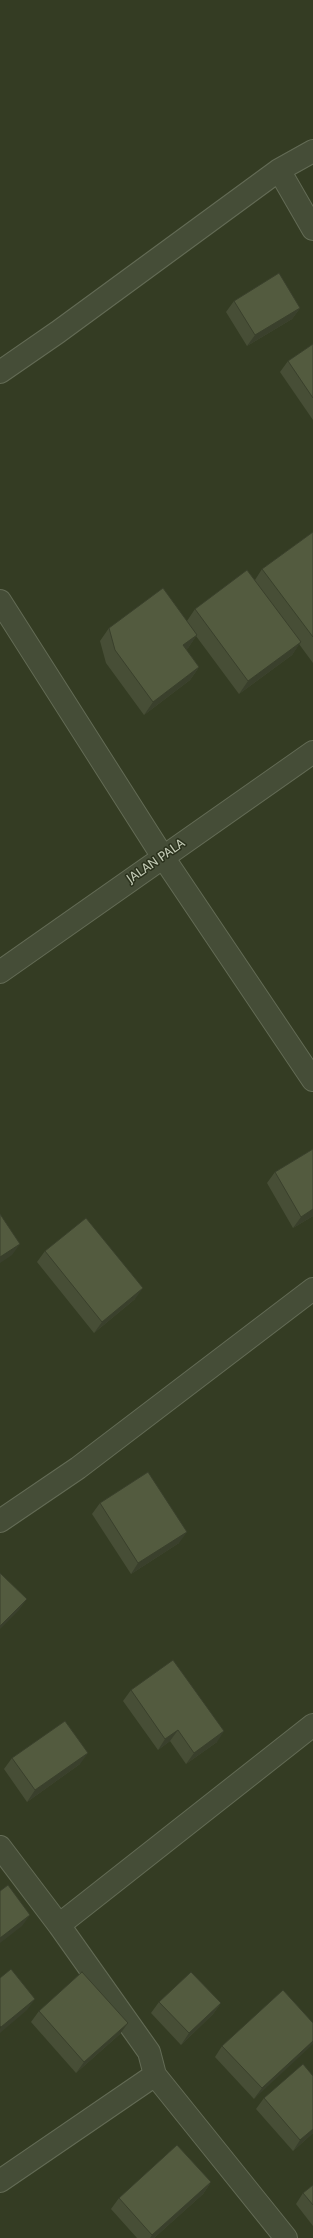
<!DOCTYPE html>
<style>
body{margin:0}
canvas{display:block;background:#343c23}
</style>
<canvas width="313" height="2238"></canvas>
<script>
const context = document.querySelector('canvas').getContext('2d');
context.lineJoin = 'round';
function shape(rows) {
  const path = new Path2D();
  for (const r of rows) {
    path.moveTo(r[0], r[1]);
    for (let i = 2; i < r.length; i += 2) path.lineTo(r[i], r[i + 1]);
  }
  return path;
}
function strokePath(path, color, width, dash) {
  context.strokeStyle = color;
  context.lineWidth = width;
  context.lineCap = dash ? 'butt' : 'round';
  context.setLineDash(dash || []);
  context.stroke(path);
}
function fillPath(path, color) {
  context.fillStyle = color;
  context.fill(path, 'evenodd');
}
function drawText(font, color, halo, rows, align = 'center') {
  context.font = font + ' Cabin,sans-serif';
  context.lineWidth = 3;
  context.setLineDash([]);
  context.textBaseline = 'middle';
  context.strokeStyle = halo;
  context.fillStyle = color;
  for (const [text, x, y, turn = 0] of rows) {
    context.save();
    context.translate(x, y);
    context.rotate((+turn || 0) * Math.PI / 180);
    context.textAlign = isNaN(turn) ? turn : align;
    if (halo) context.strokeText(text, 0, 0);
    context.fillText(text, 0, 0);
    context.restore();
  }
}
const minor = shape([
 [279,170,313,229],
 [0,372,58,332,279,170,313,151],
 [0,601,163,857,313,1080],
 [0,972,313,752],
 [0,1521,78,1468,313,1289],
 [0,1847,59,1925,149,2052,155,2075,286,2238],
 [59,1925,313,1725],
 [0,2181,155,2075]
]);
const wall = shape([
 [234,301,300,308,292,319,247,346,226,312],
 [313,344,313,420,280,372,288,361],
 [313,532,313,663,299,644,292,655,239,694,196,636,188,648,186,649,199,667,190,680,144,715,106,663,100,641,109,628,187,621,195,609,255,580,262,569],
 [313,1149,313,1216,293,1228,267,1183,275,1172],
 [45,1251,135,1299,94,1333,37,1262],
 [100,1503,179,1543,131,1574,92,1514],
 [131,1690,217,1742,186,1764,170,1741,158,1750,123,1701],
 [12,1758,80,1764,27,1802,4,1769],
 [159,2002,221,2003,213,2014,181,2045,151,2013],
 [39,2011,128,2023,120,2034,76,2073,31,2022],
 [313,2023,254,2099,215,2057,222,2046],
 [313,2076,313,2133,293,2151,256,2109,264,2098],
 [211,2182,203,2194,154,2238,137,2238,111,2209,119,2198],
 [313,2185,313,2226,296,2204,303,2193]
]);
const shadedWall = shape([
 [300,308,292,319,247,346,255,335],
 [197,635,188,648,174,658,183,645],
 [301,642,292,655,239,694,248,681],
 [199,667,190,680,144,715,153,702],
 [313,1209,313,1216,293,1228,301,1217],
 [20,1244,12,1255,0,1263,0,1257],
 [143,1288,135,1299,94,1333,102,1322],
 [187,1532,179,1543,131,1574,138,1563],
 [27,1599,19,1610,0,1629,0,1626],
 [178,1730,170,1741,158,1750,165,1739],
 [224,1731,217,1742,186,1764,194,1753],
 [88,1753,80,1764,27,1802,35,1790],
 [30,1915,22,1926,0,1943,0,1938],
 [35,1999,27,2010,0,2033,0,2029,1,2027],
 [221,2003,213,2014,181,2045,189,2033],
 [128,2023,120,2034,76,2073,84,2062],
 [313,2041,313,2044,254,2099,262,2088],
 [313,2129,313,2133,293,2151,300,2140],
 [211,2182,203,2194,154,2238,150,2238,152,2235]
]);
const building = shape([
 [279,273,300,308,255,335,234,301,279,273],
 [313,344,313,398,288,361,313,344],
 [313,532,313,637,262,569,313,532],
 [247,570,301,642,248,681,195,609,247,570],
 [163,588,197,635,183,645,199,667,153,702,115,650,109,628,163,588],
 [313,1149,313,1209,301,1217,275,1172,313,1149],
 [0,1214,20,1244,0,1257,0,1214],
 [86,1218,143,1288,102,1322,45,1251,86,1218],
 [148,1472,187,1532,138,1563,100,1503,148,1472],
 [0,1573,27,1599,0,1626,0,1573],
 [173,1660,224,1731,194,1753,178,1730,165,1739,131,1690,173,1660],
 [65,1721,88,1753,35,1790,12,1758,65,1721],
 [8,1885,30,1915,0,1938,0,1891,8,1885],
 [11,1969,35,1999,1,2027,0,2026,0,1978,11,1969],
 [82,1972,128,2023,84,2062,39,2011,82,1972],
 [191,1972,221,2003,189,2033,159,2002,191,1972],
 [283,1990,313,2023,313,2041,262,2088,222,2046,283,1990],
 [303,2064,313,2076,313,2129,300,2140,264,2098,303,2064],
 [177,2145,211,2182,152,2235,119,2198,177,2145],
 [313,2185,313,2205,303,2193,313,2185]
]);
const streetNames = [
 ["JALAN PALA",156,861,-35]
];
strokePath(minor, '#636b55', 24);
strokePath(minor, '#454d37', 22);
fillPath(wall, '#474e36');
fillPath(shadedWall, '#3a402c');
fillPath(building, '#535b3f');
strokePath(building, '#3a402c', 1);
drawText('13px', '#c0c8b3', '#2a311c', streetNames);
</script>
